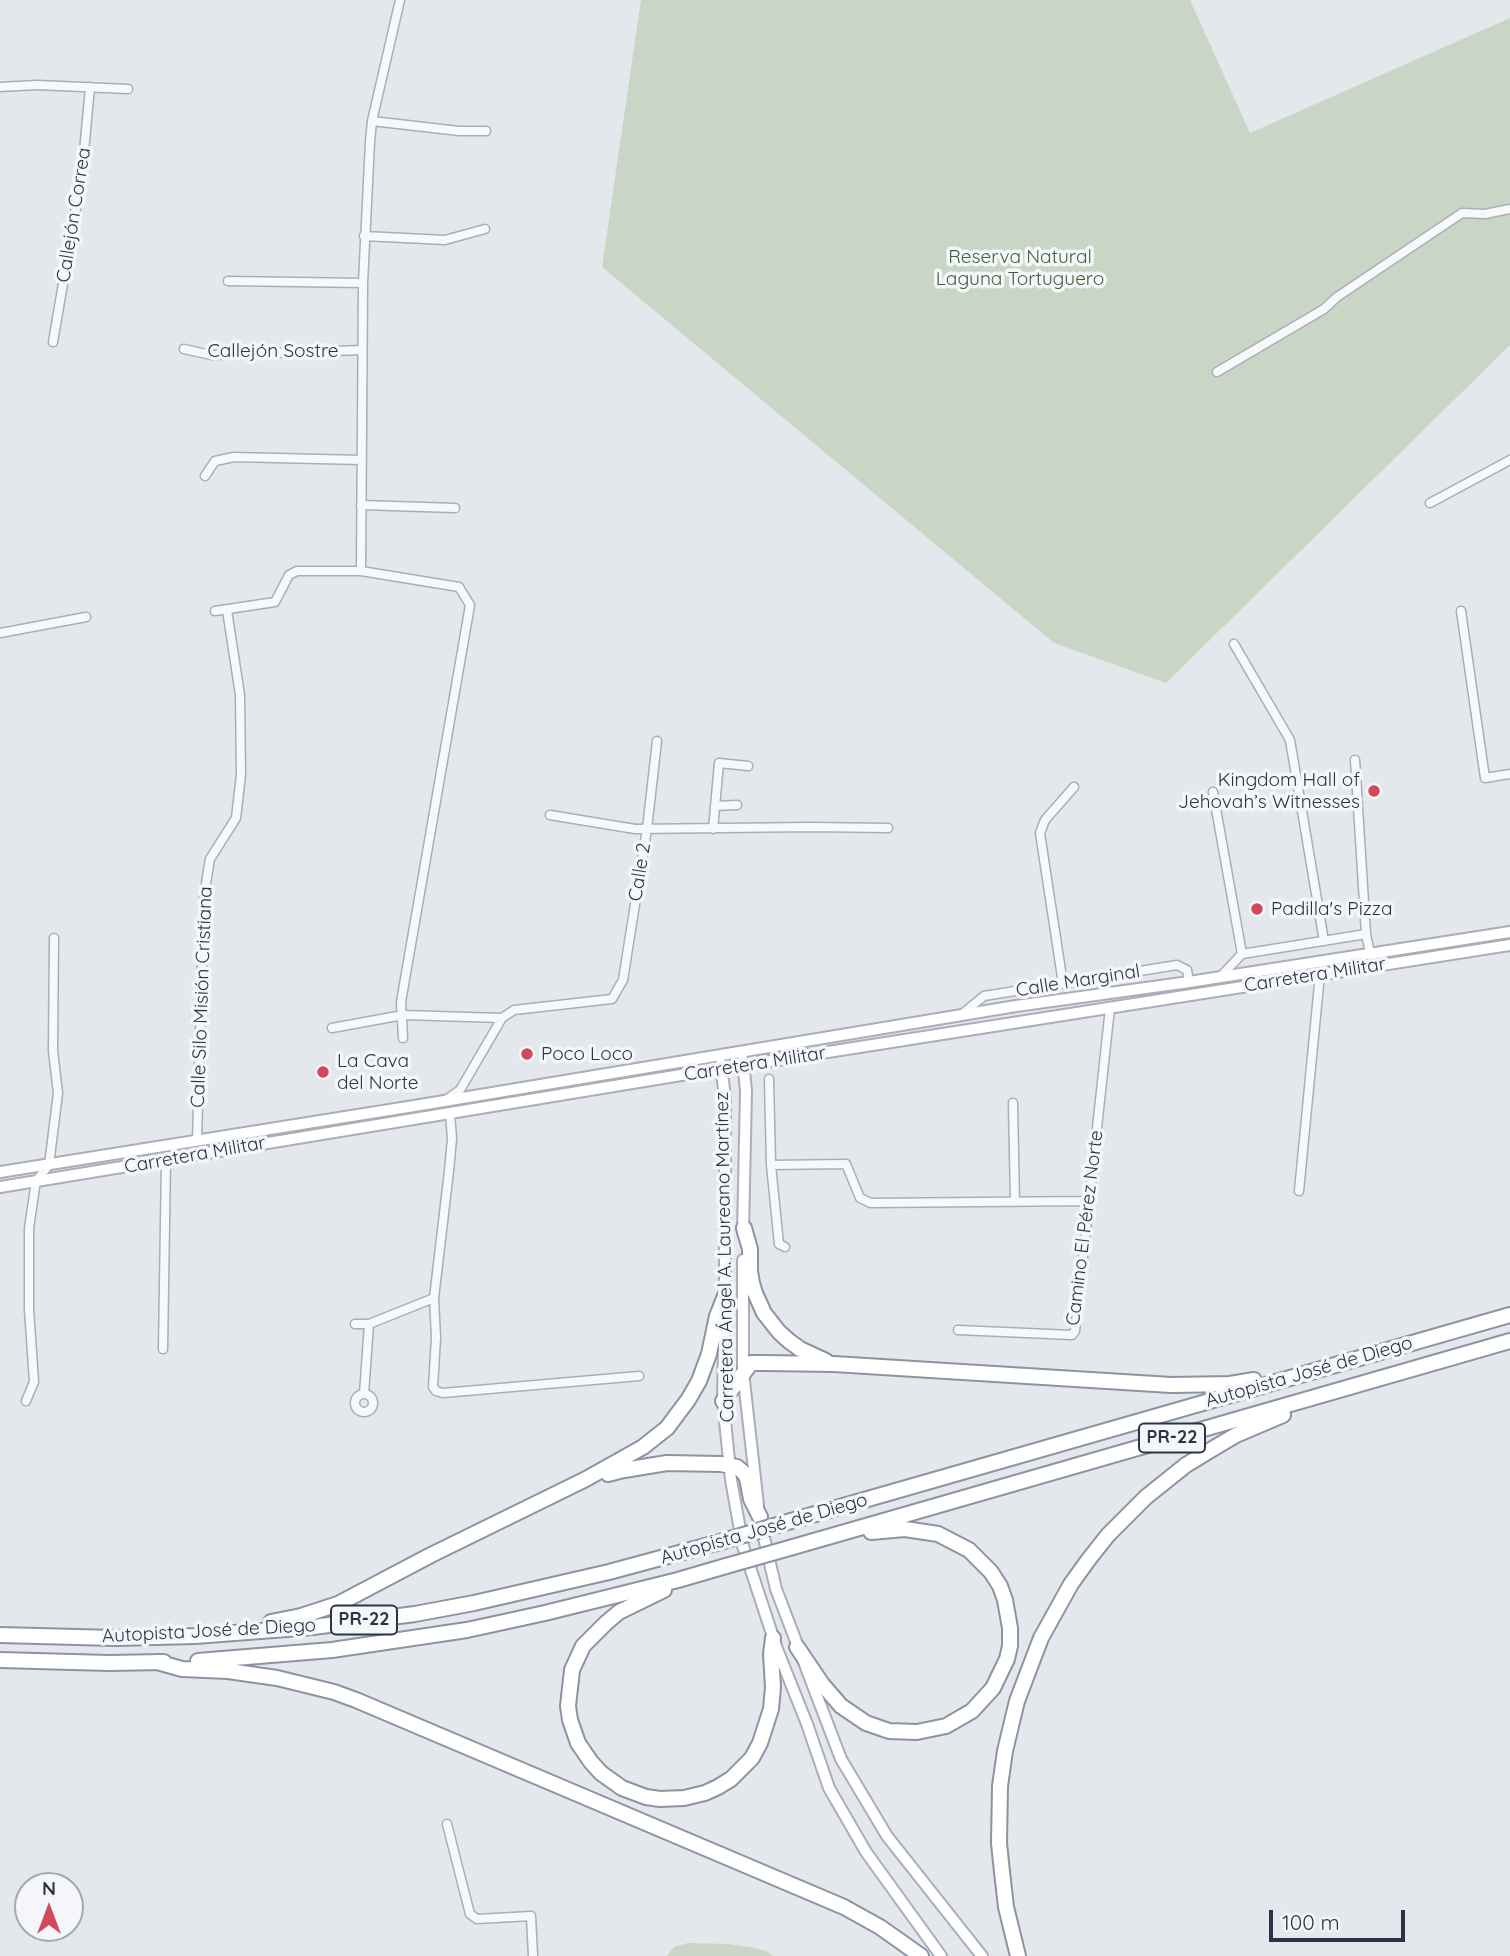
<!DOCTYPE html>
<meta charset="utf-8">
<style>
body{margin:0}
#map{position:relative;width:1510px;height:1956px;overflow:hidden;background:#e4e7ec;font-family:Quicksand,sans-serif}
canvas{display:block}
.north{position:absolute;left:14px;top:1872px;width:70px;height:70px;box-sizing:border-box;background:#f4f6f9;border:2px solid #a4a8b1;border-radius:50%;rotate:0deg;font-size:19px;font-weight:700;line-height:28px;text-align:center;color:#2b3445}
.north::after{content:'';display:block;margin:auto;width:24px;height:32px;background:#d1495b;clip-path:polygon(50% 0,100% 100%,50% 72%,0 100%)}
.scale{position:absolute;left:1269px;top:1910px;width:136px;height:32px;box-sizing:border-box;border:4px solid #2b3445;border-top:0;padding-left:9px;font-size:21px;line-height:24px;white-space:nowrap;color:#2b3445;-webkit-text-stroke:5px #f4f6f9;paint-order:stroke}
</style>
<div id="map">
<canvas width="1510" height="1956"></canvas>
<div class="north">N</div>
<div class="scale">100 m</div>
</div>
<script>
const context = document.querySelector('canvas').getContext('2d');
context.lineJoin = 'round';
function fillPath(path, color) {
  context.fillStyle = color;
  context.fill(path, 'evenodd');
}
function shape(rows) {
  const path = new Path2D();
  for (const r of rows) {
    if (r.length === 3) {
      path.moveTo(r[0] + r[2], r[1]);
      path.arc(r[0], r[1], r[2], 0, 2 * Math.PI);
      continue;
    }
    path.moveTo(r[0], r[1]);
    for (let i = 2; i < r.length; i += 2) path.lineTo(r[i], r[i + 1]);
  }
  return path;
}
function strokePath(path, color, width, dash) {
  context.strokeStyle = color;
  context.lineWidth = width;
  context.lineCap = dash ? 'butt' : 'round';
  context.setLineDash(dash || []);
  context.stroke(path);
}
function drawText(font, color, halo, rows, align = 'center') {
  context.font = font + ' Quicksand,sans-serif';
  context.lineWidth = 7;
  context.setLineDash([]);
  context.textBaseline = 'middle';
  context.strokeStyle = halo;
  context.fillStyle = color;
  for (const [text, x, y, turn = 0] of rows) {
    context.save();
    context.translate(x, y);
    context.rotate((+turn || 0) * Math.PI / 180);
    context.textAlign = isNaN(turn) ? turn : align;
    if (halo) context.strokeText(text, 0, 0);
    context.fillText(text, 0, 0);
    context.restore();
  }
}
const green = shape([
 [641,0,1190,0,1250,133,1510,18,1510,345,1166,683,1054,643,602,267],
 [688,1943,727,1944,749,1947,766,1951,773,1956,667,1956,674,1947]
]);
const minor = shape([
 [0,87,37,85,128,89],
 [372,121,459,131,486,131],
 [364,236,445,240,485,229],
 [228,281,363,283],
 [53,342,82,173,90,87],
 [184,349,211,355,362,350],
 [1217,372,1324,309,1337,297,1462,213,1485,214,1510,209],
 [205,476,215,461,234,457,361,460],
 [1430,503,1510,460],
 [361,505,455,508],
 [361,571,363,283,370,142,372,121,400,0],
 [215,611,275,602,289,575,297,571,361,571,459,587,470,605,401,1002,403,1038],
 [1461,611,1485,778,1510,774],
 [0,633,86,617],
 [1234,644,1290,740,1324,941],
 [1355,760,1366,934,1370,953],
 [1213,792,1242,954],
 [715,806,737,805],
 [550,815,635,829,811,827,888,828],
 [713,829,719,763,748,766],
 [1220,977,1242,954,1366,934],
 [1063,984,1040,833,1045,820,1074,787],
 [962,1014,984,996,1177,965,1187,970,1189,982],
 [332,1028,403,1015,502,1018,514,1010,612,999,623,980,647,829,657,741],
 [769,1079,771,1165,779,1244,785,1247],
 [447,1099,460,1090,502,1018],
 [1013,1103,1015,1202],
 [450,1113,452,1139,449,1171,434,1298,436,1338,433,1387,436,1391,443,1393,639,1376],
 [197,1140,204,895,210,859,236,818,241,775,240,695,227,610],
 [771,1165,846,1164,860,1198,871,1203,1088,1201],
 [1299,1191,1320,974],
 [355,1324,369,1324,434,1298],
 [958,1330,1072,1335,1075,1331,1110,1008],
 [163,1349,166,1160],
 [364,1403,9],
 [364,1394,369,1324],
 [26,1401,34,1382,29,1309,29,1228,36,1181,49,1165,58,1093,53,1051,54,938],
 [447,1824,470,1914,477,1919,531,1916,533,1956]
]);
const secondary = shape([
 [743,1060,746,1091,743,1233],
 [721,1064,725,1098,725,1296,723,1401,731,1480,743,1546,777,1649,807,1724,829,1788,866,1852,941,1956],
 [0,1172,414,1106,1016,1006,1189,982,1510,932],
 [0,1187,675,1076,1510,945],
 [743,1260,743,1372,758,1505],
 [761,1525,776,1589,841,1759,887,1836,982,1956]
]);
const motorway = shape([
 [744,1228,750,1249,750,1271,752,1283,755,1293,764,1313,779,1332,789,1341,800,1349,826,1361],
 [723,1401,751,1363,764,1363,834,1364,1171,1385,1230,1384,1254,1380],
 [608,1474,624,1470,667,1463,721,1464,737,1467,744,1473,747,1478,751,1499,760,1517],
 [791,1521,1510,1315],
 [793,1547,1510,1341],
 [664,1590,619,1612,606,1623,583,1646,572,1670,568,1706,570,1720,578,1743,591,1762,601,1773,622,1788,646,1797,660,1799,684,1798,705,1793,718,1787,731,1779,752,1758,760,1743,771,1709,773,1687,771,1654,773,1638],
 [271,1622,301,1616,338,1604,431,1555,586,1479,643,1447,667,1428,688,1400,699,1381,709,1354,717,1316,725,1296],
 [0,1635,115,1638,195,1636,313,1627,415,1614,474,1603,609,1572,720,1542],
 [797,1647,822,1684,841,1706,866,1723,889,1731,917,1732,946,1726,972,1711,993,1688,1007,1659,1010,1646,1010,1628,1005,1600,1000,1586,991,1572,969,1550,938,1534,905,1529,871,1532],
 [0,1660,109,1663,164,1662],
 [198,1661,332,1650,467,1630,545,1613,678,1580,726,1566],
 [157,1662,182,1669,228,1671,277,1678,334,1692,356,1700,844,1907,880,1927,921,1956],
 [1018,1956,1006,1907,1002,1872,999,1843,1000,1786,1005,1751,1017,1701,1041,1638,1071,1584,1089,1559,1108,1535,1146,1497,1186,1465,1209,1451,1236,1435,1283,1415]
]);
const motorwayBridge = shape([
 [720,1542,791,1521],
 [726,1566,793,1547]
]);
const markers = [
 [1374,791,7,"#d1495b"],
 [1257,909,7,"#d1495b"],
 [527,1054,7,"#d1495b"],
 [323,1072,7,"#d1495b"]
];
const shields = [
 [1172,1438,66],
 [364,1620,66]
];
const shieldNames = [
 ["PR-22",1172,1438],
 ["PR-22",364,1620]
];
const streetNames = [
 ["Callejón Correa",74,215,-81],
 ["Callejón Sostre",273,351],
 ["Calle 2",640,872,-81],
 ["Carretera Militar",1315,975,-9],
 ["Calle Marginal",1078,981,-9],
 ["Calle Silo Misión Cristiana",202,997,-88],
 ["Carretera Militar",755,1064,-9],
 ["Carretera Militar",195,1155,-10],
 ["Camino El Pérez Norte",1085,1228,-83],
 ["Carretera Ángel A. Laureano Martínez",725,1257,-91],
 ["Autopista José de Diego",1309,1372,-16],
 ["Autopista José de Diego",764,1529,-16],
 ["Autopista José de Diego",209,1631,-3]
];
const parkNames = [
 ["Reserva Natural",1020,257],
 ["Laguna Tortuguero",1020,279]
];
const poiNames = [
 ["Kingdom Hall of",1360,780,"right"],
 ["Jehovah’s Witnesses",1360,802,"right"],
 ["Padilla's Pizza",1271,909],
 ["Poco Loco",541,1054],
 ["La Cava",337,1061],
 ["del Norte",337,1083]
];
fillPath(green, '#c9d6c5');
strokePath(minor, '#a9aeb7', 11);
strokePath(secondary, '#a9aeb7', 14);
strokePath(motorway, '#8b94a3', 18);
strokePath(minor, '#f7f8fa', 8);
strokePath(secondary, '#fff', 10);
strokePath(motorway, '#fff', 14);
strokePath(motorwayBridge, '#8b94a3', 18, []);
strokePath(motorwayBridge, '#fff', 14);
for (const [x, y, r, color] of markers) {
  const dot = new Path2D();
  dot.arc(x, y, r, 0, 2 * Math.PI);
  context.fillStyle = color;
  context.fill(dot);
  strokePath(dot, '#f4f6f9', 2.5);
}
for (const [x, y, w] of shields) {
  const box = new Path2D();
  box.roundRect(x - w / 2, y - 14.5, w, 29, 5);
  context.fillStyle = '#f4f6f9';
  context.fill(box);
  strokePath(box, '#2b3445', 2);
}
drawText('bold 18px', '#2b3445', null, shieldNames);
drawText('19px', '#2b3445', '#f4f6f9', streetNames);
drawText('19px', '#3f6138', '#f4f6f9', parkNames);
drawText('19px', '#2b3445', '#f4f6f9', poiNames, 'left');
</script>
